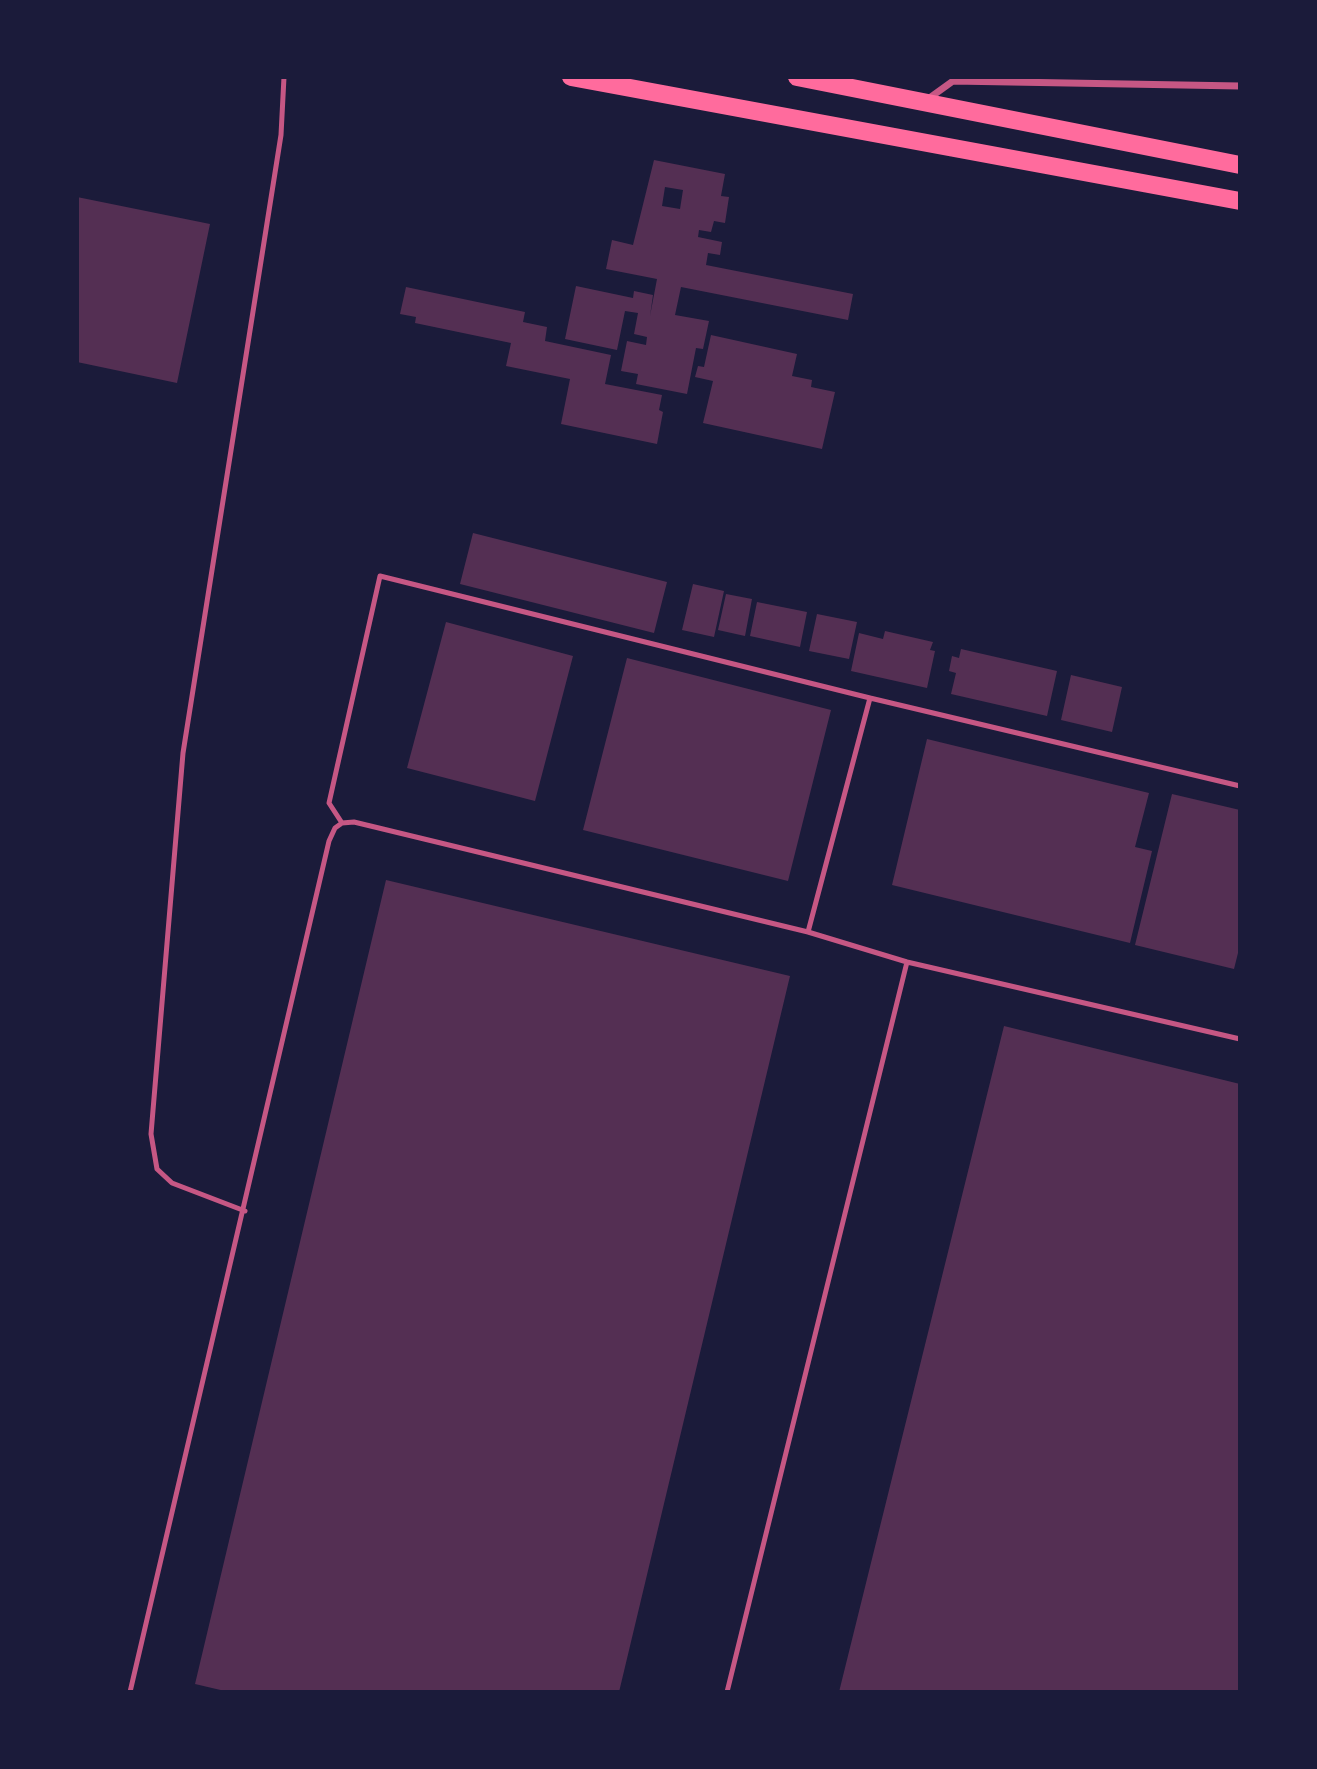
<!DOCTYPE html>
<style>
body{margin:0}
#map{position:relative;width:1317px;height:1769px;overflow:hidden;background:#1b1b3a;font-family:"IBM Plex Sans",sans-serif}
canvas{display:block}
.frame{position:absolute;inset:0;border:79px solid #1b1b3a;pointer-events:none}
</style>
<div id="map">
<canvas width="1317" height="1769"></canvas>
<div class="frame"></div>
</div>
<script>
const context = document.querySelector('canvas').getContext('2d');
context.lineJoin = 'round';
function fillPath(path, color) {
  context.fillStyle = color;
  context.fill(path, 'evenodd');
}
function shape(rows) {
  const path = new Path2D();
  for (const r of rows) {
    path.moveTo(r[0], r[1]);
    for (let i = 2; i < r.length; i += 2) path.lineTo(r[i], r[i + 1]);
  }
  return path;
}
function strokePath(path, color, width, dash) {
  context.strokeStyle = color;
  context.lineWidth = width;
  context.lineCap = dash ? 'butt' : 'round';
  context.setLineDash(dash || []);
  context.stroke(path);
}
const building = shape([
 [654,160,725,174,721,196,729,197,725,223,714,221,711,232,699,230,698,237,722,242,720,255,708,253,706,265,853,294,848,320,681,287,675,315,709,321,703,349,696,348,687,394,636,384,638,374,621,371,627,341,646,345,647,337,634,334,638,313,625,311,617,350,565,339,576,286,633,298,634,291,653,295,650,316,657,279,606,269,612,240,633,245],
 [665,187,683,190,680,209,662,206],
 [77,197,210,224,177,383,77,362],
 [406,287,525,312,523,322,547,327,545,341,611,355,605,384,662,395,659,410,663,412,657,444,561,424,570,379,506,366,511,343,415,323,416,317,400,314],
 [711,335,797,354,792,376,812,380,811,387,835,392,822,449,703,423,713,381,695,377,698,366,704,367],
 [473,533,667,582,654,633,460,584],
 [693,584,724,591,714,637,682,630],
 [726,594,752,599,745,636,718,630],
 [757,602,807,612,800,647,750,636],
 [817,614,857,622,849,659,809,651],
 [446,622,573,656,535,801,407,768],
 [885,631,933,642,930,650,935,651,927,688,851,671,859,633,883,639],
 [961,649,1057,671,1047,716,951,694,956,673,949,671,952,656,959,658],
 [627,658,831,710,788,881,583,830],
 [1071,675,1122,687,1112,732,1061,720],
 [927,739,1149,793,1135,847,1152,851,1130,943,892,885],
 [1172,794,1240,810,1240,945,1234,969,1135,945],
 [386,880,790,976,619,1692,229,1692,195,1684],
 [1004,1026,1240,1084,1240,1692,839,1692]
]);
const service = shape([
 [342,823,329,803,380,576,870,698,1240,786],
 [808,932,870,698],
 [245,1211,172,1183,157,1169,151,1134,183,753,281,135,284,77],
 [130,1692,329,841,335,828,342,823,354,822,808,932,907,962,1240,1039],
 [727,1692,907,962]
]);
const minor = shape([
 [928,99,953,81,1240,86]
]);
const primary = shape([
 [571,77,1240,201],
 [797,77,1240,165]
]);
fillPath(building, '#542f53');
strokePath(service, '#c65784', 5);
strokePath(minor, '#c65784', 7);
strokePath(primary, '#ff6b9d', 18);
</script>
